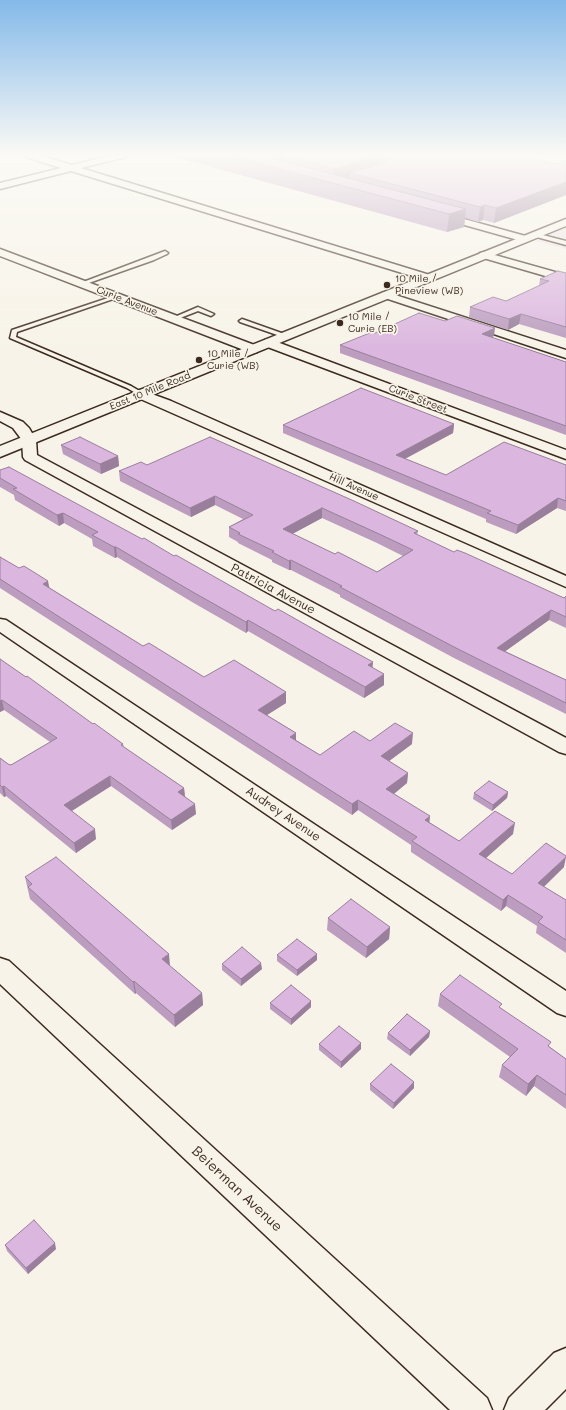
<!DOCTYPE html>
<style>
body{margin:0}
canvas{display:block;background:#f7f3e8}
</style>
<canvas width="566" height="1410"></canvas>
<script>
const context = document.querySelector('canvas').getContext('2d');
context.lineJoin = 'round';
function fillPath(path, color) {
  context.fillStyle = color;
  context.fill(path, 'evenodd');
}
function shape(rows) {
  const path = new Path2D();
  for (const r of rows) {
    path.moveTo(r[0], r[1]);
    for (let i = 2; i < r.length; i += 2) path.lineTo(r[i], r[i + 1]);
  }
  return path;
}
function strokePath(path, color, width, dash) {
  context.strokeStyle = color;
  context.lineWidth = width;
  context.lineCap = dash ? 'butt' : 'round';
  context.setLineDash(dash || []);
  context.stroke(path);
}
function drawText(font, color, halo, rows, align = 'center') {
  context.font = font + ' Mali,sans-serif';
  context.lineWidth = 3.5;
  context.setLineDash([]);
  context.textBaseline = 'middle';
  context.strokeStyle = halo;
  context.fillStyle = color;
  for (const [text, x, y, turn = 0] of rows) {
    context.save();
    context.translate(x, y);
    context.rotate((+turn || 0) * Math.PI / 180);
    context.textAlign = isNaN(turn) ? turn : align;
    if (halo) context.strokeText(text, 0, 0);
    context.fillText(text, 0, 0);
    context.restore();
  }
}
const built = shape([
 [566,228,566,249,536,241]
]);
const service = shape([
 [535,233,566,241,566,245,533,236,532,235,535,233],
 [165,251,168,253,167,254,154,260,83,285,78,284,165,251],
 [114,296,119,297,17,332,16,337,131,386,143,393,143,395,139,395,127,388,10,338,12,330,114,296],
 [198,307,214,314,211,316,198,311,175,320,170,319,198,307],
 [242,319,287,335,288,336,283,337,240,322,239,321,242,319]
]);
const minor = shape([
 [25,155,38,155,72,165,112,155,127,155,126,157,81,168,433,276,435,278,433,280,425,280,71,171,0,189,0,183,61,168,26,157,25,155],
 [439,212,529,237,530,239,525,242,436,217,434,215,439,212],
 [0,249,257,346,259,349,257,352,253,353,249,352,0,256,0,249],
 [484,252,566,275,566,282,480,257,479,255,480,253,484,252],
 [386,292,566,350,566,358,382,297,380,295,382,293,386,292],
 [269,339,566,450,566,459,265,346,263,343,265,340,269,339],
 [141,390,171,401,566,576,566,587,136,397,134,394,136,391,141,390],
 [0,412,23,422,29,428,36,440,37,455,566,738,566,754,559,752,25,460,23,457,22,440,13,428,0,421,0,412],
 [0,619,6,620,566,991,566,1016,557,1013,0,632,0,619],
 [0,958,9,961,487,1398,492,1410,450,1410,0,984,0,958],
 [566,1348,566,1389,545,1410,504,1410,509,1398,554,1353,566,1348]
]);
const secondary = shape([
 [566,219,566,226,0,457,0,446,566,219]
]);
const wall = shape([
 [168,155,518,155,555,164,566,160,566,195,494,223,483,220,478,222,465,218,464,227,447,232],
 [566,273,566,338,519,324,508,330,469,317,470,307,506,301,539,286,540,279],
 [445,321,494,336,491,337,566,362,566,435,340,353,340,345,375,333],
 [454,424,453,433,405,459,446,475,566,465,566,511,557,508,516,534,486,522,486,519,283,433,283,425],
 [61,445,118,456,119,466,101,474,63,454],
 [147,465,418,531,417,535,454,552,564,598,566,596,566,628,549,620,505,651,566,680,566,714,454,658,340,597,340,595,291,570,289,570,272,562,272,560,238,543,238,542,229,537,229,527,243,519,215,505,191,517,120,481,119,471],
 [322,518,377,543,403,556,377,572,335,554,292,534],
 [0,470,275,611,373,662,372,667,384,685,364,698,248,631,246,633,192,602,117,557,115,558,93,546,92,539,64,523,59,526,15,500,14,495,0,487],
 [0,557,50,588,143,646,204,677,286,692,286,703,267,715,296,733,296,740,320,755,370,741,412,744,389,761,408,773,407,783,394,794,429,822,459,841,513,834,486,858,512,874,564,867,544,887,566,900,566,953,536,933,537,926,506,906,501,911,411,852,411,845,358,810,352,815,0,588],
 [0,659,93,724,123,744,124,747,184,788,185,796,196,814,172,830,111,786,72,811,96,839,76,853,6,796,4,797,0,793,0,758,8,764,11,765,50,742,4,710,0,712],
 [508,792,507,798,492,811,473,799,474,793],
 [25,877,170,966,202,993,203,1005,175,1027,136,993,135,994,30,899],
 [328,918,390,927,389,939,366,958,327,930],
 [317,954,317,960,297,976,277,961,277,955],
 [222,964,262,969,241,986,222,970],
 [440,994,501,1008,550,1047,566,1059,566,1109,534,1086,526,1096,499,1077,502,1065,510,1057,438,1006],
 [311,1001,311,1007,291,1025,270,1009,270,1003],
 [430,1031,429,1037,410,1056,387,1039,388,1033],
 [361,1043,361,1049,341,1068,319,1050,319,1044],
 [370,1084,414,1088,393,1109,370,1090],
 [5,1245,56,1249,28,1274,7,1251]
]);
const shadedWall = shape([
 [267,155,304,155,284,156,284,160,267,164],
 [378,156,378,170,350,173,350,178,334,182,334,169],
 [566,182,566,195,494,223,496,208],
 [485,205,483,220,478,222,480,207],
 [466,209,464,227,447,232,449,214],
 [521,314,519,324,508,330,509,319],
 [495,328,494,336,481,342,482,334],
 [454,424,453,433,395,464,396,455],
 [118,456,119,466,101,474,100,464],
 [215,496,215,505,191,517,190,508],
 [558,498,557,508,516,534,518,525],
 [322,508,322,518,283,539,283,529],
 [63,513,64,523,59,526,57,515],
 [114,547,116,547,117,557,115,558],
 [291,560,291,570,289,570,289,561],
 [48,581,50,591,43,584],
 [551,610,549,620,496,658,497,648],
 [248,620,248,631,246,633,246,622],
 [373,662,372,673,368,665],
 [384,674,384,685,364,698,365,687],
 [286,692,286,703,259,720,258,710],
 [2,700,4,710,0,712,0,701],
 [296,733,296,744,290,737],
 [413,733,412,744,381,767,381,756],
 [408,773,407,783,386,800,386,789],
 [110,776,111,786,65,815,64,805],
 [4,786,6,796,4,797,2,787],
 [184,788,185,798,178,792],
 [508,792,507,798,492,811,493,805],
 [358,800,358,810,352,815,352,804],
 [195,804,196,814,172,830,171,820],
 [430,816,429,827,425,820],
 [515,823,513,834,478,865,479,854],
 [95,829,96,839,76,853,74,843],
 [566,857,564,867,536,894,538,883],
 [508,895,506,906,501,911,503,900],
 [390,927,389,939,366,958,367,947],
 [169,954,170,966,162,959],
 [317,954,317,960,297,976,297,970],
 [261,963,262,969,241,986,241,979],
 [134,981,136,993,135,994,133,982],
 [202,993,203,1005,175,1027,174,1015],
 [311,1001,311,1007,291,1025,291,1019],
 [430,1031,429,1037,410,1056,410,1050],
 [361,1043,361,1049,341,1068,341,1062],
 [537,1075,534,1086,526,1096,528,1084],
 [414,1082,414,1088,393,1109,394,1103],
 [55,1243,56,1249,28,1274,26,1268]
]);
const building = shape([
 [227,155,260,155,466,209,449,214,227,155],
 [286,155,518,155,555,164,566,160,566,182,496,208,485,205,480,207,350,173,385,163,387,159,385,156,378,156,334,169,284,156,286,155],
 [558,271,566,273,566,327,521,314,509,319,470,307,493,297,506,301,549,281,540,279,558,271],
 [419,313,445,321,457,316,495,328,482,334,566,362,566,426,340,345,372,332,375,333,419,313],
 [361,388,454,424,396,455,446,475,504,442,566,465,566,501,558,498,518,525,487,513,491,511,283,425,361,388],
 [80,437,118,456,100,464,61,445,80,437],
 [210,437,354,501,418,531,414,533,454,552,457,550,465,553,564,598,566,596,566,617,551,610,497,648,566,680,566,703,456,648,340,587,342,586,291,560,289,561,272,552,274,551,238,534,240,533,229,527,253,515,215,496,190,508,119,471,141,462,147,465,210,437],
 [322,508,377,533,413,550,377,572,338,552,335,554,283,529,322,508],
 [9,467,142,539,144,538,174,556,176,555,275,611,278,609,331,639,373,662,368,665,384,674,365,687,248,620,246,622,191,591,116,547,114,547,92,535,98,532,63,513,57,515,13,489,17,488,0,478,0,470,9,467],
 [0,557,19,568,24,566,48,581,43,584,143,646,149,643,204,677,234,660,286,692,258,710,296,733,290,737,320,755,354,731,370,741,395,723,413,733,381,756,408,773,386,789,430,816,425,820,459,841,495,811,515,823,479,854,512,874,546,843,566,856,566,857,538,883,566,900,566,940,538,922,543,917,508,895,503,900,412,841,417,837,358,800,352,804,0,579,0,557],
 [0,659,26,677,27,676,93,724,94,723,123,744,121,745,184,788,178,792,195,804,171,820,110,776,64,805,95,829,74,843,4,786,2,787,0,785,0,758,8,764,11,765,57,738,2,700,0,701,0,659],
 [489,781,508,792,493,805,474,793,489,781],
 [56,857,169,954,162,959,202,993,174,1015,134,981,133,982,28,887,32,884,25,877,56,857],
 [351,899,390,927,367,947,328,918,351,899],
 [297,939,317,954,297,970,277,955,297,939],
 [242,947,261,963,241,979,222,964,242,947],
 [460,975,502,1004,499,1007,551,1042,548,1046,566,1059,566,1095,537,1075,528,1084,502,1065,518,1049,440,994,460,975],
 [291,985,311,1001,291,1019,270,1003,291,985],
 [407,1014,430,1031,410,1050,388,1033,407,1014],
 [339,1026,361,1043,341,1062,319,1044,339,1026],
 [391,1064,414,1082,394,1103,370,1084,391,1064],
 [34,1220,55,1243,26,1268,5,1245,34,1220]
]);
const markers = [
 [387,285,4,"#3b2a1e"],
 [340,323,4,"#3b2a1e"],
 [199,360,4,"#3b2a1e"]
];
const farPoinames = [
 ["10 Mile /",395,279],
 ["Pineview (WB)",395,291],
 ["10 Mile /",348,317],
 ["Curie (EB)",348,329],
 ["10 Mile /",207,354],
 ["Curie (WB)",207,366]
];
const farStreetnames = [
 ["Curie Avenue",127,301,21],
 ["East 10 Mile Road",150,391,-22],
 ["Curie Street",418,399,21],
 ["Hill Avenue",354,487,24]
];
const streetNames = [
 ["Patricia Avenue",273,589,28],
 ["Audrey Avenue",283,814,34]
];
const nearStreetnames = [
 ["Beierman Avenue",237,1189,43]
];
fillPath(built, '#efe1e5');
strokePath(service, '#3b2a1e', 3);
strokePath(minor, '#3b2a1e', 3);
strokePath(secondary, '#3b2a1e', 3);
fillPath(service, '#f7f3e8');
fillPath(minor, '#f7f3e8');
fillPath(secondary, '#f7f3e8');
fillPath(wall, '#bc9dc0');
fillPath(shadedWall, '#997f9c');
fillPath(building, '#dbb6df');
strokePath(building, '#997f9c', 1);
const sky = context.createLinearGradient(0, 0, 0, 352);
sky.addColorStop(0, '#84b9e9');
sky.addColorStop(0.44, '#fbfaf5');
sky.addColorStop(1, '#fbfaf500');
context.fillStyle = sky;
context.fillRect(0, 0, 566, 352);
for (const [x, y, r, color] of markers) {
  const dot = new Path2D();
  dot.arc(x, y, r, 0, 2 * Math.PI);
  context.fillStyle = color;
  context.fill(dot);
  strokePath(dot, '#f7f3e8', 1.5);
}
drawText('10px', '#3b2a1e', '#f7f3e8', farPoinames, 'left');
drawText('10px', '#3b2a1e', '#f7f3e8', farStreetnames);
drawText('12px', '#3b2a1e', '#f7f3e8', streetNames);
drawText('14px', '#3b2a1e', '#f7f3e8', nearStreetnames);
</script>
